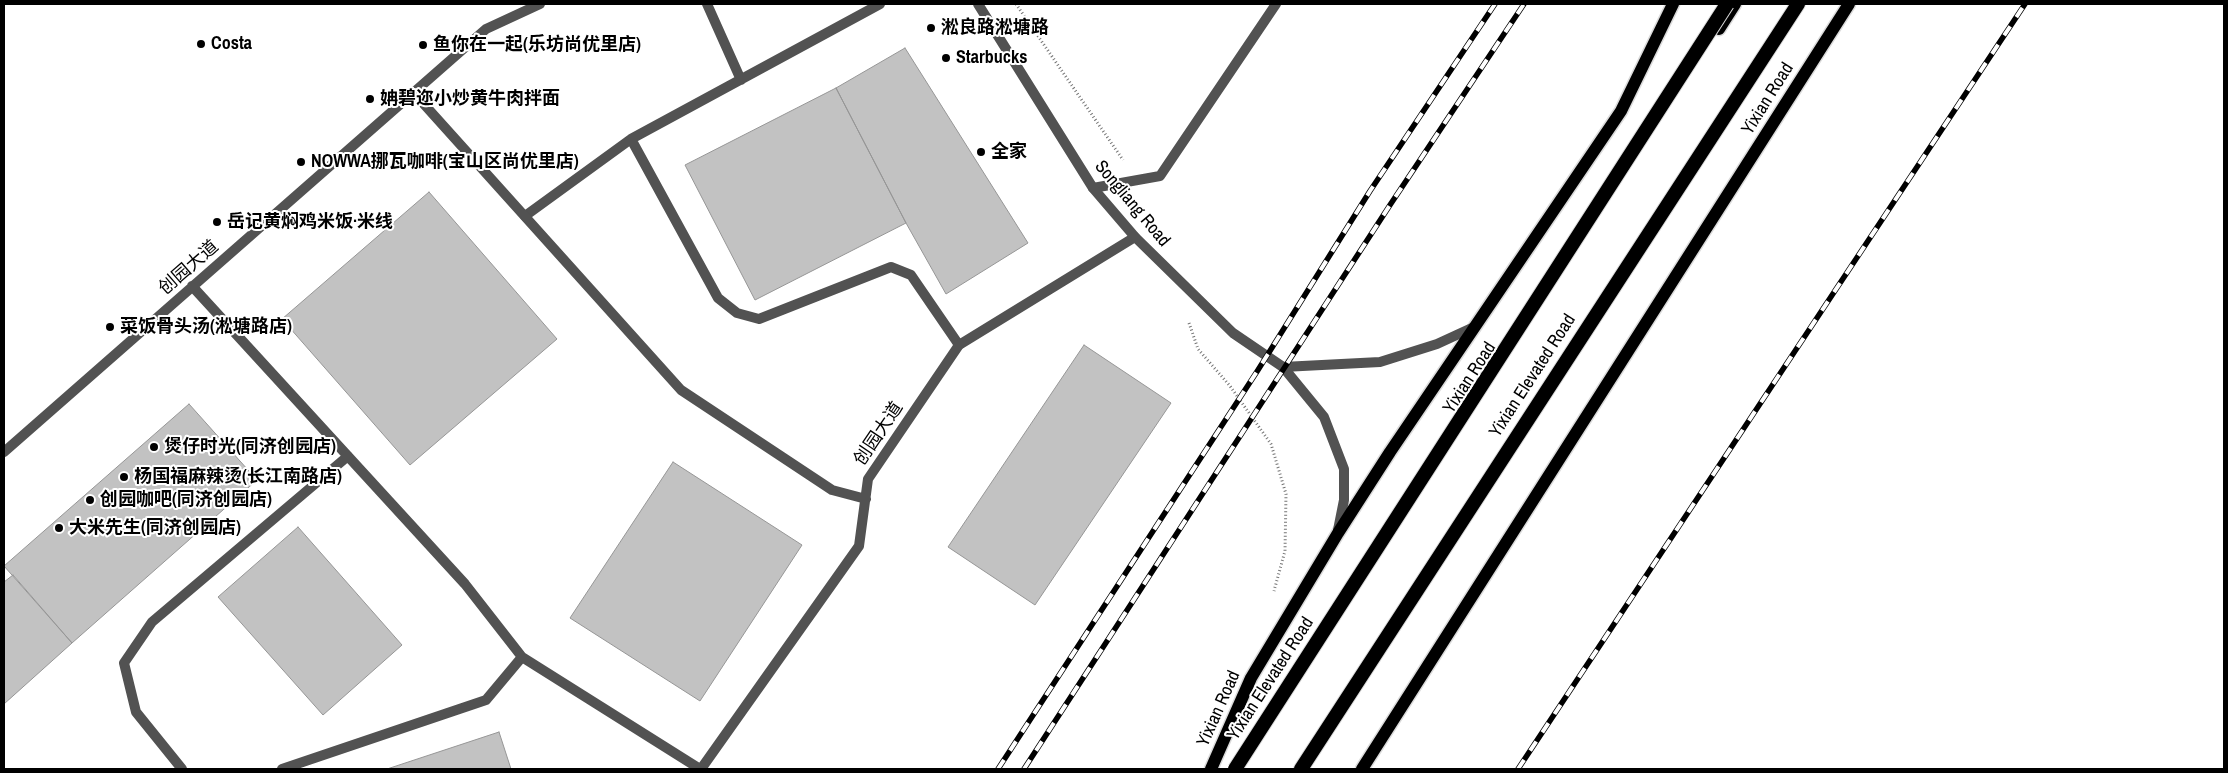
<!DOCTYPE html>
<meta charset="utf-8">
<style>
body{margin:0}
#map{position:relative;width:2228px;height:773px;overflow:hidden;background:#fff;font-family:"Archivo Narrow",sans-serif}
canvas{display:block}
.frame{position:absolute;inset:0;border:5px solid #000;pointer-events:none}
</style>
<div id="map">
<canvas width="2228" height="773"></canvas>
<div class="frame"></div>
</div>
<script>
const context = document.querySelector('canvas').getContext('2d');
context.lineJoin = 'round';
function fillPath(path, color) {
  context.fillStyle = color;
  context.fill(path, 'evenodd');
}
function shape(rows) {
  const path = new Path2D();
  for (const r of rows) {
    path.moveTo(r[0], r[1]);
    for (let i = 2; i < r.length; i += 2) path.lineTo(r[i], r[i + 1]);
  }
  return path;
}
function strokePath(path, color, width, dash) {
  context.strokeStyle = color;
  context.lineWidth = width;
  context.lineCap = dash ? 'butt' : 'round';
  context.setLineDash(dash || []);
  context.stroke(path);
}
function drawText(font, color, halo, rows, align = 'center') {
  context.font = font + ' "Archivo Narrow","Noto Sans SC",sans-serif';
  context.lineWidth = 4;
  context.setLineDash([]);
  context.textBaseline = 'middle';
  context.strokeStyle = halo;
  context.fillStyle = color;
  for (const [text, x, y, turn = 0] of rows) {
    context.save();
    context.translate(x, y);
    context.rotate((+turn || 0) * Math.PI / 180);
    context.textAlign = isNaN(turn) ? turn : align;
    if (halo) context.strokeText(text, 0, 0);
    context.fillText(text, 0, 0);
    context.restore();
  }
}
const building = shape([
 [905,48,1028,243,946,294,906,223,836,88,905,48],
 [836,88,906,223,755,300,685,165,836,88],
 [429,192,557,339,410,465,282,319,429,192],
 [1084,345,1171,403,1035,605,948,547,1084,345],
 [189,404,257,480,72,643,4,566,189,404],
 [673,462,802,545,700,701,570,618,673,462],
 [298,527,402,645,323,715,218,597,298,527],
 [13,575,72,643,4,704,4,582,13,575],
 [499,732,511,769,387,769,499,732]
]);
const path = shape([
 [1016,4,1123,160],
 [1189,323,1198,349,1230,386,1271,444,1286,494,1285,551,1274,591]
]);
const service = shape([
 [707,4,741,80],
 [631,139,718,298,737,313,759,319,891,267,911,275,959,345],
 [525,216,631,139,880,4]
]);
const minor = shape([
 [413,92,681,390,832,490,866,499],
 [1093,188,1160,176,1276,4],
 [192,286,465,584,522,657,700,769],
 [4,452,486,29,540,4],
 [182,769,136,712,124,663,152,622,348,456],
 [282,769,486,700,522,657],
 [701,769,859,546,868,479,959,345,1135,237]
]);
const tertiary = shape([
 [978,4,1093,188,1135,237,1233,333,1283,367,1324,417,1344,469,1344,500,1338,530],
 [1283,367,1380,362,1437,344,1474,327]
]);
const primary = shape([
 [1719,29,1735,4],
 [1211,769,1251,678,1338,533,1390,452,1621,111,1673,4],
 [1362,769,1849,4]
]);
const trunk = shape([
 [1301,769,1798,4]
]);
const rail = shape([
 [998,769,1258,370,1370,191,1495,4],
 [1024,769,1390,205,1524,4],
 [1518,769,2025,4]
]);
const trunkBridge = shape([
 [1235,769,1727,4]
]);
const markers = [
 [931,28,5,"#000"],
 [201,44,5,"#000"],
 [423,45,5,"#000"],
 [946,58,5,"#000"],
 [370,99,5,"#000"],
 [981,152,5,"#000"],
 [301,162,5,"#000"],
 [217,222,5,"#000"],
 [110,327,5,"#000"],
 [154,447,5,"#000"],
 [124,477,5,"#000"],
 [90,500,5,"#000"],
 [59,528,5,"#000"]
];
const poiNames = [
 ["淞良路淞塘路",941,28],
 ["Costa",211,44],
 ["鱼你在一起(乐坊尚优里店)",433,45],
 ["Starbucks",956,58],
 ["姌碧迩小炒黄牛肉拌面",380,99],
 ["全家",991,152],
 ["NOWWA挪瓦咖啡(宝山区尚优里店)",311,162],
 ["岳记黄焖鸡米饭·米线",227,222],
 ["菜饭骨头汤(淞塘路店)",120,327],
 ["煲仔时光(同济创园店)",164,447],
 ["杨国福麻辣烫(长江南路店)",134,477],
 ["创园咖吧(同济创园店)",100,500],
 ["大米先生(同济创园店)",69,528]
];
const streetNames = [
 ["Yixian Road",1768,99,-58],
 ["Songliang Road",1132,204,50],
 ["创园大道",189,268,-41],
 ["Yixian Elevated Road",1533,376,-57],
 ["Yixian Road",1470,378,-57],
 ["创园大道",879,434,-56],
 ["Yixian Elevated Road",1271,679,-57],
 ["Yixian Road",1219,709,-66]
];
fillPath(building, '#c2c2c2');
strokePath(building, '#969696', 1);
strokePath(primary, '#dbdbdb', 15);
strokePath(trunk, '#dbdbdb', 16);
strokePath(path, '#747474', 3, [1, 2.5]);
strokePath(service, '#525252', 10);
strokePath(minor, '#525252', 10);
strokePath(tertiary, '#525252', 10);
strokePath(primary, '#000', 12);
strokePath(trunk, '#000', 14);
strokePath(rail, '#000', 5.5);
strokePath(rail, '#fff', 4, [11]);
strokePath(trunkBridge, '#dbdbdb', 16, []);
strokePath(trunkBridge, '#000', 14);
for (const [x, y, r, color] of markers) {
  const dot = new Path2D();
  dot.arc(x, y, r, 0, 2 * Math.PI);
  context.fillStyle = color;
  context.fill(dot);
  strokePath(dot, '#fff', 2);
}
drawText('bold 18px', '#000', '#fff', poiNames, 'left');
drawText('18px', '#000', '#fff', streetNames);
</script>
